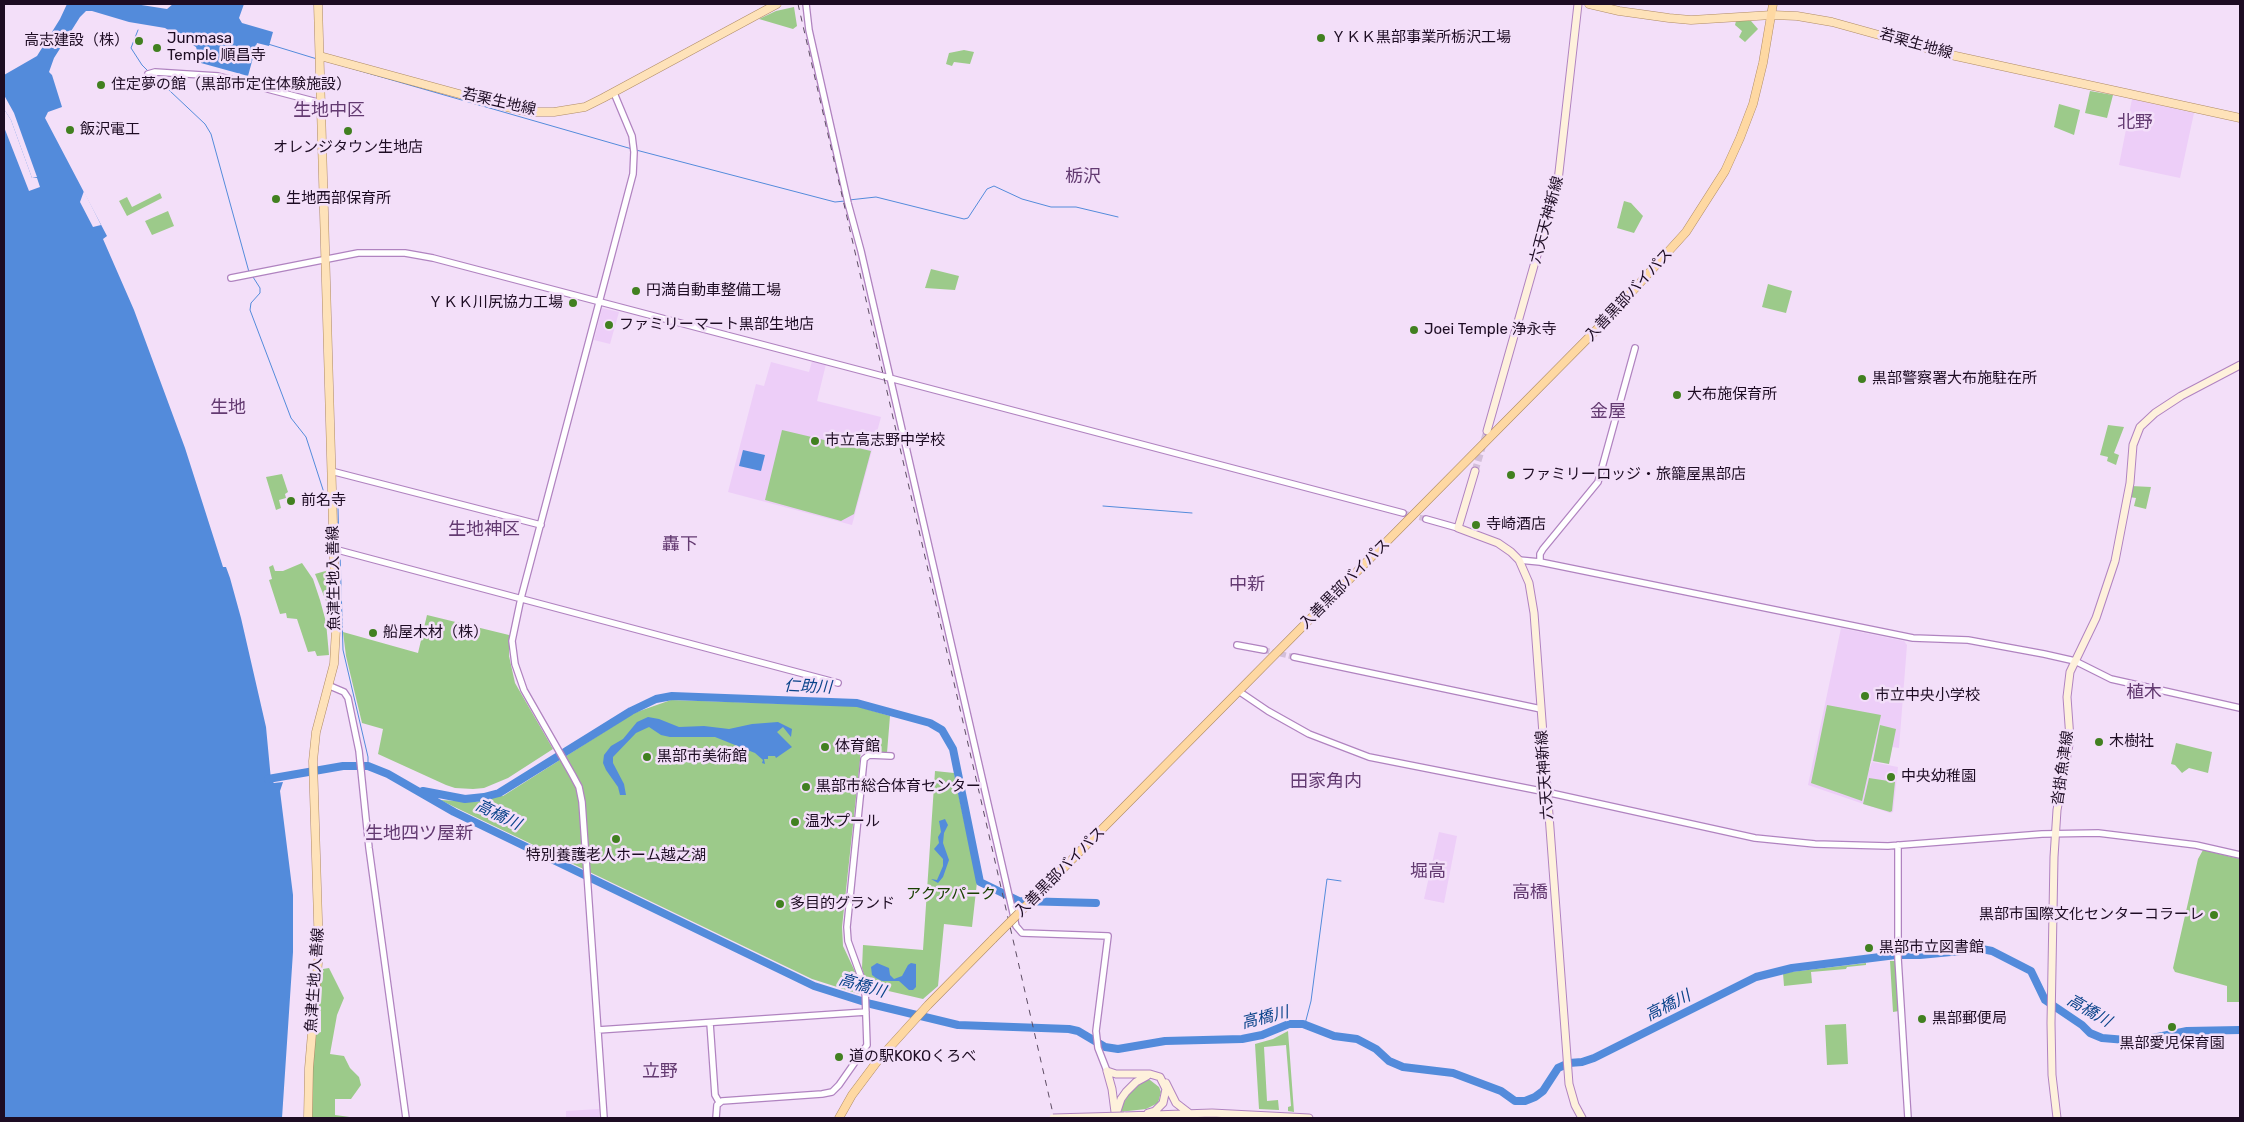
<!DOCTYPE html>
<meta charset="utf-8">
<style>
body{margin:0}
#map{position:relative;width:2244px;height:1122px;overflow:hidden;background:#f3dff9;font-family:Rubik,sans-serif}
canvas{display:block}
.frame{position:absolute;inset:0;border:5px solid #1d0c23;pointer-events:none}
</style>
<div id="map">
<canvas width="2244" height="1122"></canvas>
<div class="frame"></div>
</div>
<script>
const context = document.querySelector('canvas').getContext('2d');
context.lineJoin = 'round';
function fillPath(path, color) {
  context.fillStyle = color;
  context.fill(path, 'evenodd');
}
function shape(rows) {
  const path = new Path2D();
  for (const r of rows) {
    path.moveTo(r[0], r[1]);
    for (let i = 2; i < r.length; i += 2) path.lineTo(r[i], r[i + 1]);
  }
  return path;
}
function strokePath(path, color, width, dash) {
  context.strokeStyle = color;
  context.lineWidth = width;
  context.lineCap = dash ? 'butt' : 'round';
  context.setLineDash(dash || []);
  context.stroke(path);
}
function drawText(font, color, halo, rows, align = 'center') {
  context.font = font + ' Rubik,"Noto Sans JP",sans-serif';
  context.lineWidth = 5;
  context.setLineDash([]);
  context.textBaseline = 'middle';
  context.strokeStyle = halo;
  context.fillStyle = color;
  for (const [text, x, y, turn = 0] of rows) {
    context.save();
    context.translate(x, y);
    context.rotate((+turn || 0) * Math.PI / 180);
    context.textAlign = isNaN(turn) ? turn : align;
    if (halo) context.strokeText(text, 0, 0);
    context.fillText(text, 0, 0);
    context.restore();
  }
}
const built = shape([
 [2132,99,2194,113,2180,178,2119,165],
 [602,308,619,312,610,344,594,340],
 [812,361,826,364,817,401,881,417,852,525,728,492,756,384,764,386,771,362,809,372],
 [1841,628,1904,641,1907,645,1899,748,1892,747,1889,764,1871,761,1868,773,1872,762,1898,767,1893,812,1890,813,1808,785],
 [1439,832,1457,836,1444,903,1424,899],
 [599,1109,599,1118,566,1118,566,1111]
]);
const green = shape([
 [794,7,797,26,793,29,759,19,776,11],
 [1736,21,1751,21,1758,29,1745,42,1739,37,1742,31,1735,25],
 [964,50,974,52,970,64,954,62,952,66,946,64,949,53],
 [2090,91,2113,95,2107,118,2085,113],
 [2059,104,2080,110,2074,135,2054,127],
 [160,193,162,198,127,216,119,201,127,197,132,207],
 [1624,201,1631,203,1643,216,1634,233,1617,228],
 [168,211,174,226,152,235,145,221],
 [931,269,959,276,955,290,925,288],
 [1768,284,1792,291,1786,313,1762,307],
 [2108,425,2124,427,2114,453,2119,455,2116,465,2107,461,2108,457,2100,455],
 [782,430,871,451,854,514,841,521,765,500],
 [282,474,288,492,285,494,286,498,279,500,281,508,276,510,266,477],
 [2131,486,2151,487,2146,509,2134,506,2136,498,2129,497],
 [302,563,313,579,320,600,326,622,329,655,317,656,315,651,308,652,297,619,287,618,286,613,280,614,269,580,272,579,269,567,273,565,275,571,283,571],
 [329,570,331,598,330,604,328,606,315,574],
 [427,615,509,635,509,656,515,683,553,749,508,778,484,788,473,789,455,788,446,785,378,754,383,729,362,723,346,656,343,632,418,653],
 [671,700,856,706,890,716,887,753,861,751,842,927,843,946,859,980,859,994,812,979,440,800,476,802,484,800,484,797,503,796,634,713],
 [1827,705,1881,715,1862,801,1811,783],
 [1880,725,1896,729,1889,764,1873,761],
 [2176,743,2212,752,2208,773,2189,768,2182,773,2175,765,2171,764],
 [935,771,954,773,977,882,972,927,944,924,938,986,923,999,867,986,862,968,863,945,923,950],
 [1869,778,1895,782,1892,811,1890,812,1863,804],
 [2203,850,2240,859,2240,1002,2227,1002,2227,986,2175,972,2173,968,2198,859],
 [1890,961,1895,961,1899,1011,1893,1012],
 [1866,963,1866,965,1847,967,1846,969,1811,972,1812,983,1784,986,1783,973],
 [329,968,344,998,337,1015,330,1054,344,1056,350,1068,359,1077,361,1085,351,1099,335,1099,335,1115,357,1118,305,1118,308,1036,321,1032,321,1011,312,1010,313,990,322,982,323,969],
 [1846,1024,1848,1064,1827,1065,1825,1025],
 [1288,1031,1294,1112,1288,1111,1288,1107,1291,1106,1286,1045,1264,1047,1267,1101,1278,1100,1279,1110,1259,1109,1255,1044,1273,1039],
 [1144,1080,1150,1080,1159,1087,1161,1092,1158,1103,1146,1109,1119,1112,1130,1091]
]);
const water = shape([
 [67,4,135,4,167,9,173,4,244,4,239,18,242,23,273,32,269,46,257,43,248,76,201,63,196,47,165,28,129,22,92,11,86,11,80,17,54,58,49,72,52,75,62,107,48,112,45,118,107,236,103,239,134,310,185,448,223,567,226,567,230,578,241,618,266,727,271,780,274,783,283,782,280,791,293,895,293,952,282,1118,4,1118,4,109,11,120,32,178,37,177,14,113,4,95,4,75,37,56,60,19],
 [743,450,765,455,761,471,739,466],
 [648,717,659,719,679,727,704,726,729,729,752,724,778,722,792,729,791,737,783,727,777,732,792,747,776,758,775,756,768,756,768,759,764,759,765,764,762,763,763,760,755,753,715,737,670,737,661,735,649,727,636,733,613,757,613,763,624,784,626,795,620,795,618,787,606,770,603,763,604,755,611,746,623,739,637,722],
 [945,819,948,825,944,833,943,843,949,860,943,877,938,883,931,879,937,880,943,866,943,859,934,849,939,843,938,837,941,832,939,821],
 [877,963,889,968,890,975,894,979,902,976,908,965,911,963,916,964,916,987,913,990,909,990,899,981,882,981,876,978,872,975,871,967]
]);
const pier = shape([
 [4,109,11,120,32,178,37,178,40,187,29,191,4,127],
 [84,191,101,225,93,227,80,202]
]);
const stream = shape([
 [138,30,131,48,142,65,148,71],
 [268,44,317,59],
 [326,61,632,149],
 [153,75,205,124,211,134,249,272],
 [636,150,835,202,845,201],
 [849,200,876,197,964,219,968,218,987,189,994,186,1022,199,1051,207,1076,207,1118,217],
 [253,277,260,288,260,293,251,303,250,310,291,418,306,437,327,502],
 [1103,506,1192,513],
 [338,508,339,549],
 [340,553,343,650,368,757,368,766],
 [1305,1024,1311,1001,1327,879,1341,881]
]);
const river = shape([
 [268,779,343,766,368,766,388,774,454,812,814,986,871,1004,958,1025,1069,1029,1078,1031,1105,1047,1118,1049,1165,1041,1242,1039,1262,1035,1289,1024,1303,1024,1334,1036,1357,1039,1376,1049,1389,1061,1403,1067,1453,1073,1501,1091,1515,1101,1525,1101,1535,1097,1543,1091,1558,1068,1569,1063,1582,1062,1594,1058,1756,977,1792,968,1896,955,1920,955,1982,949,1992,951,2031,971,2045,1000,2082,1025,2090,1033,2102,1038,2138,1041,2187,1031,2240,1030],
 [423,791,465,799,484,797,499,793,631,711,656,699,672,696,857,703,930,723,942,730,953,749,980,882,1019,901,1096,903]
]);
const tertiaryTunnel = shape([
 [1403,513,1426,519],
 [1264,650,1294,657]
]);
const secondaryTunnel = shape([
 [1475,471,1487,431]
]);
const tertiary = shape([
 [806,4,809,30,848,203,861,251,1016,926,1022,933,1108,936,1096,1031,1098,1048,1107,1071],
 [148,74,155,72,218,76,321,103],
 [231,278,358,253,405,253,433,258,1403,513],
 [331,471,541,525],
 [1426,519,1458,528],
 [334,549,838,683],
 [1519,560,1540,562,1913,638,1968,640,2044,654,2075,661,2111,679,2240,708],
 [1540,562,1540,554,1543,549,1598,482,1635,348],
 [1237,645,1264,650],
 [1294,657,1541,709],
 [330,686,344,692,348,698,359,751,369,848,406,1118],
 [1240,692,1268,711,1309,734,1369,757,1546,792,1755,838,1815,844,1888,846,2042,834,2098,833,2196,845,2240,855],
 [1898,845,1898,958,1908,1118],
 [710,1023,715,1095,719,1102],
 [598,1030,866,1012],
 [604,1118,582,802,579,787,572,774,524,690,515,664,512,641,521,598,633,174,634,152,632,136,614,93],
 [716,1118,717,1105,722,1101,822,1094,832,1092,839,1085,867,1045,865,988,848,941,847,927,864,759,869,755,891,756]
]);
const secondary = shape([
 [1487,431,1558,181,1578,4],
 [1475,471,1458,528,1498,543,1511,552,1519,560,1529,583,1534,613,1569,1084,1575,1105,1582,1118],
 [1107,1071,1116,1074,1150,1074,1160,1077,1166,1089,1163,1103,1155,1111,1148,1113],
 [1107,1071,1112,1089,1115,1112],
 [1166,1083,1176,1103,1189,1113],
 [1124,1116,1212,1113,1309,1118],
 [1115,1117,1121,1099,1126,1092,1136,1082,1147,1076],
 [2057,1118,2052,1075,2051,1023,2054,857,2057,810,2070,739,2067,697,2070,672,2096,618,2115,561,2130,483,2133,445,2140,427,2155,413,2181,396,2240,365]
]);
const primary = shape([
 [1589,4,1619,11,1669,18,1691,20,1772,15,1797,16,1832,22,1951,55,2240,118],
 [320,56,507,107,529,112,554,112,585,107,603,98,777,4],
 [308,1118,309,1068,319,951,313,761,316,732,334,664,336,629,318,4]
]);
const trunk = shape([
 [1021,911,1610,316,1686,232,1725,171,1740,138,1753,104,1763,63,1773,4],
 [839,1118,852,1095,879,1059,928,1005,993,939]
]);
const rail = shape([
 [798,4,1054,1118]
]);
const secondaryBridge = shape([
 [1053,1118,1124,1116]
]);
const trunkBridge = shape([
 [993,939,1021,911]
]);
const markers = [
 [1321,38,5,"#418020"],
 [139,41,5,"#418020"],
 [157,48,5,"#418020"],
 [101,85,5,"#418020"],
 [70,130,5,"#418020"],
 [348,131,5,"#418020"],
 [276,199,5,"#418020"],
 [636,291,5,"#418020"],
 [573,303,5,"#418020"],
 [609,325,5,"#418020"],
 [1414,330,5,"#418020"],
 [1862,379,5,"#418020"],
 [1677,395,5,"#418020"],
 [815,441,5,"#418020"],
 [1511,475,5,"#418020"],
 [291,501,5,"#418020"],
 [1476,525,5,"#418020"],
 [373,633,5,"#418020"],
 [1865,696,5,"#418020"],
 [2099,742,5,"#418020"],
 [825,747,5,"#418020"],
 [647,757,5,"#418020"],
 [1891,777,5,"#418020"],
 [806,787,5,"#418020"],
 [795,822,5,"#418020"],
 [616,839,5,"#418020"],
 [780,904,5,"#418020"],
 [2214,915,5,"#418020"],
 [1869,948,5,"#418020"],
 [1922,1019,5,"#418020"],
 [2172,1027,5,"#418020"],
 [839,1057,5,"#418020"]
];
const poiNames = [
 ["ＹＫＫ黒部事業所栃沢工場",1331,38],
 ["Junmasa",167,39],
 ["Temple 順昌寺",167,56],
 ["高志建設（株）",129,41,"right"],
 ["住定夢の館（黒部市定住体験施設）",111,85],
 ["飯沢電工",80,130],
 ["オレンジタウン生地店",348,148,"center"],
 ["生地西部保育所",286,199],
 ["円満自動車整備工場",646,291],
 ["ＹＫＫ川尻協力工場",563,303,"right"],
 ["ファミリーマート黒部生地店",619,325],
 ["Joei Temple 浄永寺",1424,330],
 ["黒部警察署大布施駐在所",1872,379],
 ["大布施保育所",1687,395],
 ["市立高志野中学校",825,441],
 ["ファミリーロッジ・旅籠屋黒部店",1521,475],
 ["前名寺",301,501],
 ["寺崎酒店",1486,525],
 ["船屋木材（株）",383,633],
 ["市立中央小学校",1875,696],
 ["木樹社",2109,742],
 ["体育館",835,747],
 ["黒部市美術館",657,757],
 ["中央幼稚園",1901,777],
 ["黒部市総合体育センター",816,787],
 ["温水プール",805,822],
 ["特別養護老人ホーム越之湖",616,856,"center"],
 ["多目的グランド",790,904],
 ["黒部市国際文化センターコラーレ",2204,915,"right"],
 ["黒部市立図書館",1879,948],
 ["黒部郵便局",1932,1019],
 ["黒部愛児保育園",2172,1044,"center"],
 ["道の駅KOKOくろべ",849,1057]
];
const streetNames = [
 ["若栗生地線",1916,44,16],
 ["若栗生地線",499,102,13],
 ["六天天神新線",1547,220,-75],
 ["入善黒部バイパス",1629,295,-47],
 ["魚津生地入善線",334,578,-91],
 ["入善黒部バイパス",1345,584,-45],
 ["沓掛魚津線",2063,768,-82],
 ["六天天神新線",1545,775,-94],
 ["入善黒部バイパス",1060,872,-45],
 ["魚津生地入善線",315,980,-86]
];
const parkNames = [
 ["アクアパーク",951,895]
];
const waterNames = [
 ["仁助川",808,687,2],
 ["高橋川",498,815,26],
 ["高橋川",862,986,16],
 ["高橋川",1668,1006,-27],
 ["高橋川",2089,1011,30],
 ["高橋川",1265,1018,-14]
];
const quarterNames = [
 ["生地中区",329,111],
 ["北野",2135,123],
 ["栃沢",1083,177],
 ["生地",228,408],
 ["金屋",1608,412],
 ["生地神区",484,530],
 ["轟下",680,545],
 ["中新",1247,585],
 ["植木",2144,693],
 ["田家角内",1326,782],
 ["生地四ツ屋新",419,834],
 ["堀高",1428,872],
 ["高橋",1530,893],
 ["立野",660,1072]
];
fillPath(built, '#edcef8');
fillPath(green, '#9cca8a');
fillPath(water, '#538bdb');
fillPath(pier, '#f3dff9');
strokePath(stream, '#538bdb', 1);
strokePath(river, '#538bdb', 8);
strokePath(tertiaryTunnel, '#d3bfd9', 5.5, [5.5, 3]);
strokePath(secondaryTunnel, '#d3bfd9', 7, [7, 3.5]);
strokePath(tertiary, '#b083c0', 8);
strokePath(secondary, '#b083c0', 9);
strokePath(primary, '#af8b66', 9);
strokePath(trunk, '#af8b66', 9);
strokePath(tertiary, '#fff', 5.5);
strokePath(secondary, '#fef1dc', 7);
strokePath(primary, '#fee2b9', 8);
strokePath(trunk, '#fed8a2', 8);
strokePath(rail, '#5c4b62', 1, [6, 6]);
strokePath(secondaryBridge, '#b083c0', 9, []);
strokePath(trunkBridge, '#af8b66', 9, []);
strokePath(secondaryBridge, '#fef1dc', 7);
strokePath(trunkBridge, '#fed8a2', 8);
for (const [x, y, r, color] of markers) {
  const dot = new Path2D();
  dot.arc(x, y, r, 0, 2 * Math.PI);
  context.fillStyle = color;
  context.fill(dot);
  strokePath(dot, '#f3dff9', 2);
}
drawText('15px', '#1d0c23', '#f3dff9', poiNames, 'left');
drawText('15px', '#1d0c23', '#f3dff9', streetNames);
drawText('15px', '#194001', '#f3dff9', parkNames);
drawText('italic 16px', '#09438a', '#f3dff9', waterNames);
drawText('18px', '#633a71', '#f3dff9', quarterNames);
</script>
